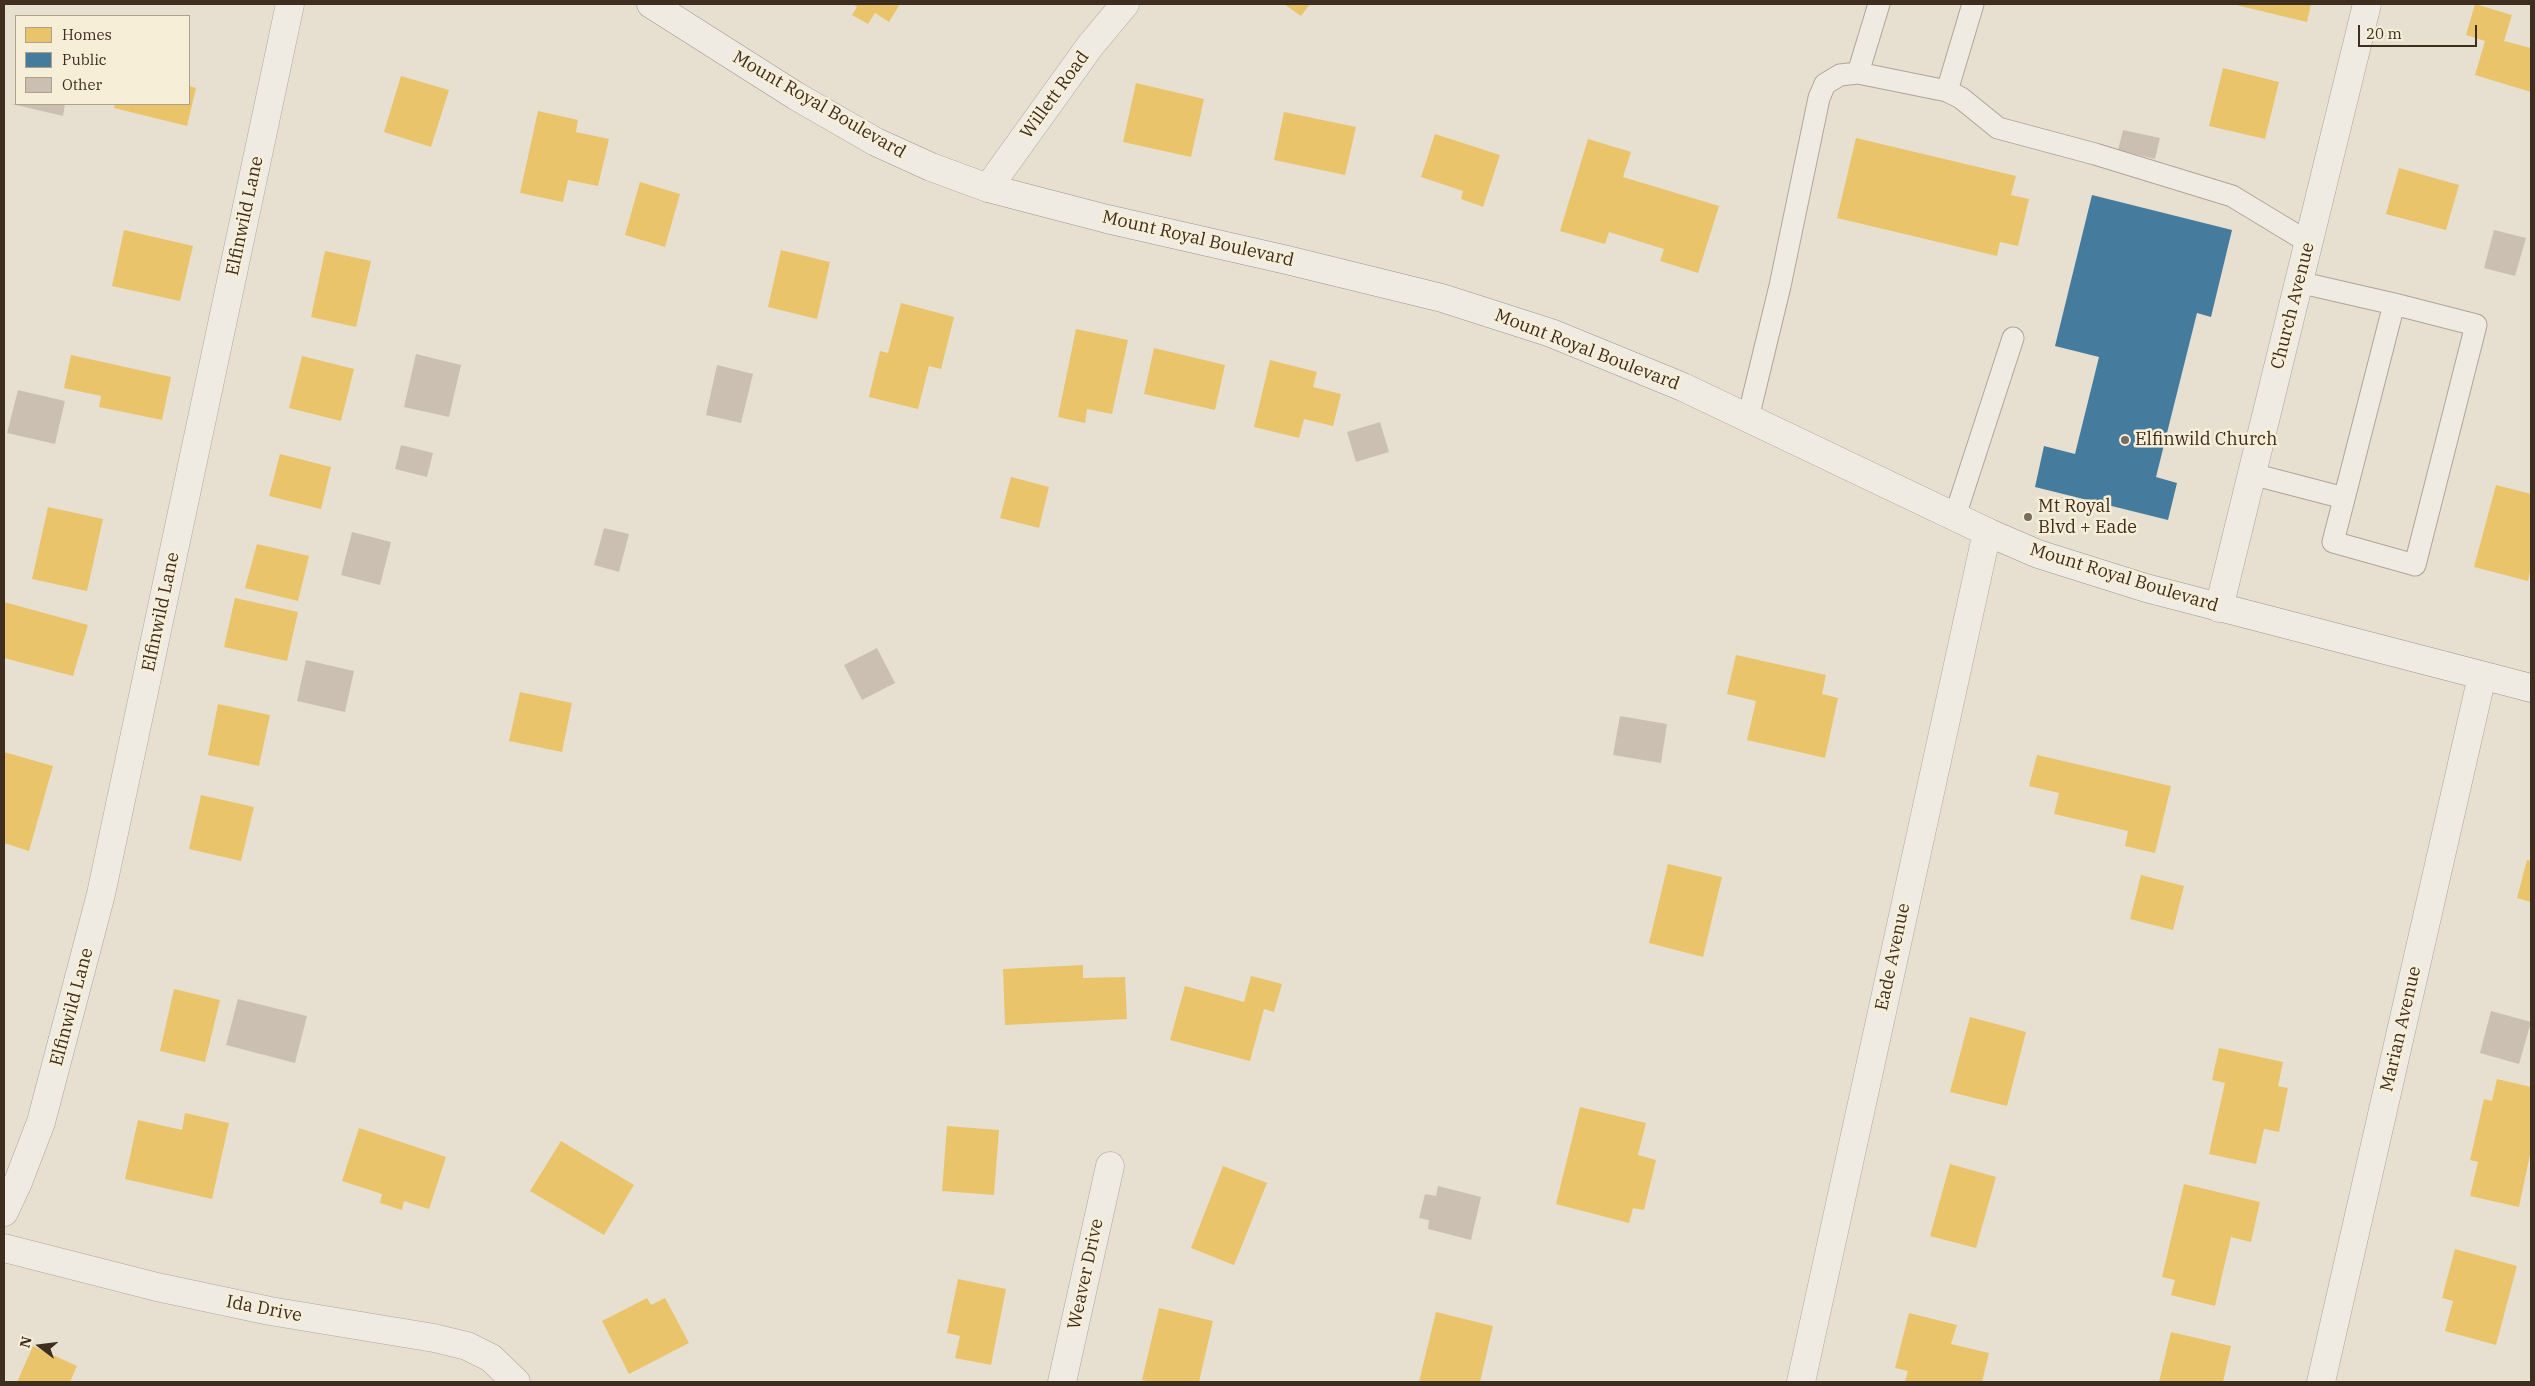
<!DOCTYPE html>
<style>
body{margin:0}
#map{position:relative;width:2535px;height:1386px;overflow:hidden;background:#e7e0d1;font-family:"IBM Plex Serif",serif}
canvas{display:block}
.frame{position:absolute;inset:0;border:5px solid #3d2e20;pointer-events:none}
.legend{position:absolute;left:15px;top:15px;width:175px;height:90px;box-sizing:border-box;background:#f7eed8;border:1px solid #ada18e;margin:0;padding:6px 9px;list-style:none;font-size:15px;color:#3d2e20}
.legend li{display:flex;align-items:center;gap:10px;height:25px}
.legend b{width:25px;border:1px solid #ada18e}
.north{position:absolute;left:15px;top:1321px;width:50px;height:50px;-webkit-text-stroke:4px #f7eed8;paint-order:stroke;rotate:285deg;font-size:14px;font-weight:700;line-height:20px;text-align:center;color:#3d2e20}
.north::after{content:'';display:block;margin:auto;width:18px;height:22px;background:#3d2e20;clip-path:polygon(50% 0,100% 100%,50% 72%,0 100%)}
.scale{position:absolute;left:2358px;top:25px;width:119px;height:22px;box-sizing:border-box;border:2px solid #3d2e20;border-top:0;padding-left:6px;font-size:15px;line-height:18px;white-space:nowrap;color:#3d2e20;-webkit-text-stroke:4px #f7eed8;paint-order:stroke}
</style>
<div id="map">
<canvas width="2535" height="1386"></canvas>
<div class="frame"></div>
<ul class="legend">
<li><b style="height:14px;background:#e9c46a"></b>Homes</li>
<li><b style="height:14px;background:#457b9d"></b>Public</li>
<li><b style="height:14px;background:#cbbfb2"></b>Other</li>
</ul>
<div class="north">N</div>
<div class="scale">20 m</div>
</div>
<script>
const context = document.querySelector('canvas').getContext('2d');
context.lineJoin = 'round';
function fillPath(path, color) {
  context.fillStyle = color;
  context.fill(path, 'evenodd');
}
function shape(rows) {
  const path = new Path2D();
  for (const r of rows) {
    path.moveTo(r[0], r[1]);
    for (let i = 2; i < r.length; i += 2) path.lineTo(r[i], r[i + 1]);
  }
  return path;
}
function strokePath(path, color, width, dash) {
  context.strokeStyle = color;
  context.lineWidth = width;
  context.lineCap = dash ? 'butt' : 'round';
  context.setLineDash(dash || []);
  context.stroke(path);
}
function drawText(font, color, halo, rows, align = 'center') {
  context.font = font + ' "IBM Plex Serif",serif';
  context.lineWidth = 5;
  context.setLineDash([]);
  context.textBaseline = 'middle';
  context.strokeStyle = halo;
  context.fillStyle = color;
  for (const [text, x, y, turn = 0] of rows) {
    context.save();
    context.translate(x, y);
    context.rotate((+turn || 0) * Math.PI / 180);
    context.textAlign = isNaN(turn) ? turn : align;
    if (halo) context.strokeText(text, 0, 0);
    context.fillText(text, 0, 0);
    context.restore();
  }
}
const homes = shape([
 [853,4,900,4,889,22,875,13,868,24,852,15,857,7],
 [1284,4,1310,4,1301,16],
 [2232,4,2311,4,2307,22],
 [2475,4,2512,15,2504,41,2531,48,2531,92,2475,75,2485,41,2466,35],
 [2223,68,2279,82,2265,139,2209,126],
 [401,76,449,90,431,147,384,132],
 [1136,83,1204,99,1191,157,1123,142],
 [189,86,196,88,187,126,114,108,115,104,189,104],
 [538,111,578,120,576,132,609,139,598,186,568,180,563,202,520,193],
 [1284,112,1356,127,1345,175,1274,160],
 [1435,134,1500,155,1483,207,1461,199,1463,191,1421,177],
 [1856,138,2016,176,2011,195,2029,199,2018,246,2000,242,1997,256,1837,218],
 [1588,139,1631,152,1623,177,1719,206,1698,273,1660,261,1664,249,1609,232,1605,244,1560,231],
 [2399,168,2459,185,2446,230,2386,214],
 [640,182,680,194,665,247,625,235],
 [124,230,193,246,180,301,112,286],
 [781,250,830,262,817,319,768,307],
 [325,251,371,261,356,327,311,317],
 [901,303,954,317,941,369,929,366,918,409,869,397,880,351,888,353],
 [1076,329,1128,340,1112,414,1087,409,1085,423,1058,417],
 [1154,348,1225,365,1215,410,1144,394],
 [71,355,171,377,162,420,99,407,101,396,64,388],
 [302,356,354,369,341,421,289,408],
 [1270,360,1317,372,1313,387,1341,394,1333,426,1304,419,1299,438,1254,427],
 [280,454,331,467,321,509,269,496],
 [1011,477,1049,487,1039,528,1000,518],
 [2496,485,2531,494,2531,567,2528,581,2474,567],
 [48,507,103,519,87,591,32,579],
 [257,544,309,556,298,601,245,588],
 [235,598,298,612,287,661,224,647],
 [4,602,88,625,73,676,4,658],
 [1736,655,1826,675,1822,694,1838,698,1825,758,1747,740,1756,701,1727,694],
 [520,692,572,703,562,752,509,741],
 [218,704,270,715,259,766,208,755],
 [4,752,53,766,29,851,4,843],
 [2037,755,2171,786,2155,853,2125,846,2128,831,2054,814,2059,793,2029,786],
 [201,795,254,807,241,861,189,849],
 [2527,860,2531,861,2531,902,2517,898],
 [1668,864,1722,877,1703,957,1649,943],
 [2141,875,2184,886,2173,930,2130,919],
 [1083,965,1083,978,1125,977,1127,1019,1005,1025,1003,969],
 [1251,976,1282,984,1274,1012,1264,1009,1250,1061,1170,1040,1185,986,1244,1002],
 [174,989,220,1000,205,1062,160,1051],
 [1970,1017,2026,1032,2007,1106,1950,1092],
 [2219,1048,2283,1062,2278,1086,2288,1088,2279,1132,2264,1129,2256,1164,2209,1154,2225,1083,2212,1080],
 [2497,1079,2531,1087,2531,1150,2519,1207,2470,1196,2478,1162,2470,1160,2484,1099,2492,1101],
 [1580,1107,1646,1123,1638,1155,1656,1160,1644,1210,1633,1208,1629,1223,1556,1204],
 [185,1113,229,1123,212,1199,125,1179,138,1120,182,1130],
 [947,1126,999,1130,994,1195,942,1191],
 [359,1128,446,1157,429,1209,404,1201,402,1210,380,1203,382,1194,342,1181],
 [561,1141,634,1185,604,1235,530,1191],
 [1950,1164,1996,1177,1976,1248,1930,1236],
 [1223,1166,1267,1183,1234,1265,1191,1248],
 [2184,1184,2260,1202,2251,1242,2231,1237,2215,1306,2171,1295,2175,1280,2162,1277],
 [2455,1249,2517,1266,2496,1345,2445,1331,2453,1301,2442,1298],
 [958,1279,1006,1289,991,1365,955,1358,960,1336,947,1333],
 [647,1298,651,1305,665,1298,689,1343,629,1374,602,1321],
 [1159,1308,1213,1321,1199,1382,1152,1382,1142,1380],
 [1436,1312,1493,1326,1480,1382,1419,1382],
 [1909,1313,1957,1325,1951,1344,1989,1353,1982,1382,1905,1381,1908,1371,1895,1368],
 [2171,1332,2231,1346,2223,1382,2159,1382],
 [33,1346,77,1366,70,1382,17,1382]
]);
const public = shape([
 [2092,195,2232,230,2211,317,2197,313,2156,477,2177,483,2168,520,2035,487,2044,446,2075,454,2099,357,2055,346]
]);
const building = shape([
 [12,104,65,104,63,116],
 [2123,130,2160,138,2155,159,2118,150],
 [2494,230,2526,238,2515,276,2484,268],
 [416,354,461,365,449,417,404,407],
 [717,365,753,374,741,423,706,415],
 [18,390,65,401,55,444,7,433],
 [1380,422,1389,452,1356,462,1347,432],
 [401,445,433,453,427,477,395,469],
 [604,528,629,534,619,572,594,565],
 [352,532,391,542,380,585,341,575],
 [877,648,895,683,862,700,844,665],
 [306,660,354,671,345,712,297,701],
 [1620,716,1667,724,1661,763,1613,755],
 [238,999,307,1016,295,1063,226,1045],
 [2491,1011,2531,1022,2519,1064,2480,1053],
 [1438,1186,1481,1197,1471,1240,1428,1229,1429,1220,1419,1218,1425,1194,1436,1196]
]);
const service = shape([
 [1858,73,1879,4],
 [1947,91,1973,4],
 [2298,282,2394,304,2476,325,2415,565,2333,542,2394,304],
 [1748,418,1780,286,1819,98,1825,84,1840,75,1858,73,1947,91,1961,98,1998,128,2095,154,2232,196,2308,242],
 [2252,474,2344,498],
 [1955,516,2013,338]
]);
const minor = shape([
 [988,188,1090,46,1125,4],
 [2219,608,2367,4],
 [4,1212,18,1182,41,1122,101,894,290,4],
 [4,1248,157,1287,270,1311,434,1338,467,1346,491,1358,516,1382],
 [1062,1382,1110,1166],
 [1801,1382,1987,532],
 [2321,1382,2482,676]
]);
const secondary = shape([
 [651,4,796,96,876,142,931,167,988,188,1107,219,1287,260,1442,298,1551,333,1683,387,1987,532,2038,554,2146,588,2531,688]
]);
const markers = [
 [2125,440,5,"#786c5e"],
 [2028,517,5,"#786c5e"]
];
const streetNames = [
 ["Willett Road",1055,95,-54],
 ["Mount Royal Boulevard",819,105,30],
 ["Elfinwild Lane",245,216,-78],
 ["Mount Royal Boulevard",1198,239,13],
 ["Church Avenue",2293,306,-76],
 ["Mount Royal Boulevard",1587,350,21],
 ["Mount Royal Boulevard",2124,578,17],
 ["Elfinwild Lane",161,612,-78],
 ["Eade Avenue",1893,957,-78],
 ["Elfinwild Lane",72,1007,-75],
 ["Marian Avenue",2401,1029,-77],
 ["Weaver Drive",1086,1274,-78],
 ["Ida Drive",264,1309,11]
];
const poiNames = [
 ["Elfinwild Church",2135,440],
 ["Mt Royal",2038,507],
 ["Blvd + Eade",2038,528]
];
fillPath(homes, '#e9c46a');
fillPath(public, '#457b9d');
fillPath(building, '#cbbfb2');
strokePath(service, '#ada599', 23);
strokePath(minor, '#ada599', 29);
strokePath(secondary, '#9c958a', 29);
strokePath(service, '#efebe3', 21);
strokePath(minor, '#efebe3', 28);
strokePath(secondary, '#efebe3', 28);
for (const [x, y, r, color] of markers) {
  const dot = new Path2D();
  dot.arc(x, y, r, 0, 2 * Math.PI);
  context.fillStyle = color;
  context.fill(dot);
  strokePath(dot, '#f7eed8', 2);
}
drawText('18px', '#3d2e20', '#f7eed8', streetNames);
drawText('18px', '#3d2e20', '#f7eed8', poiNames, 'left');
</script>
